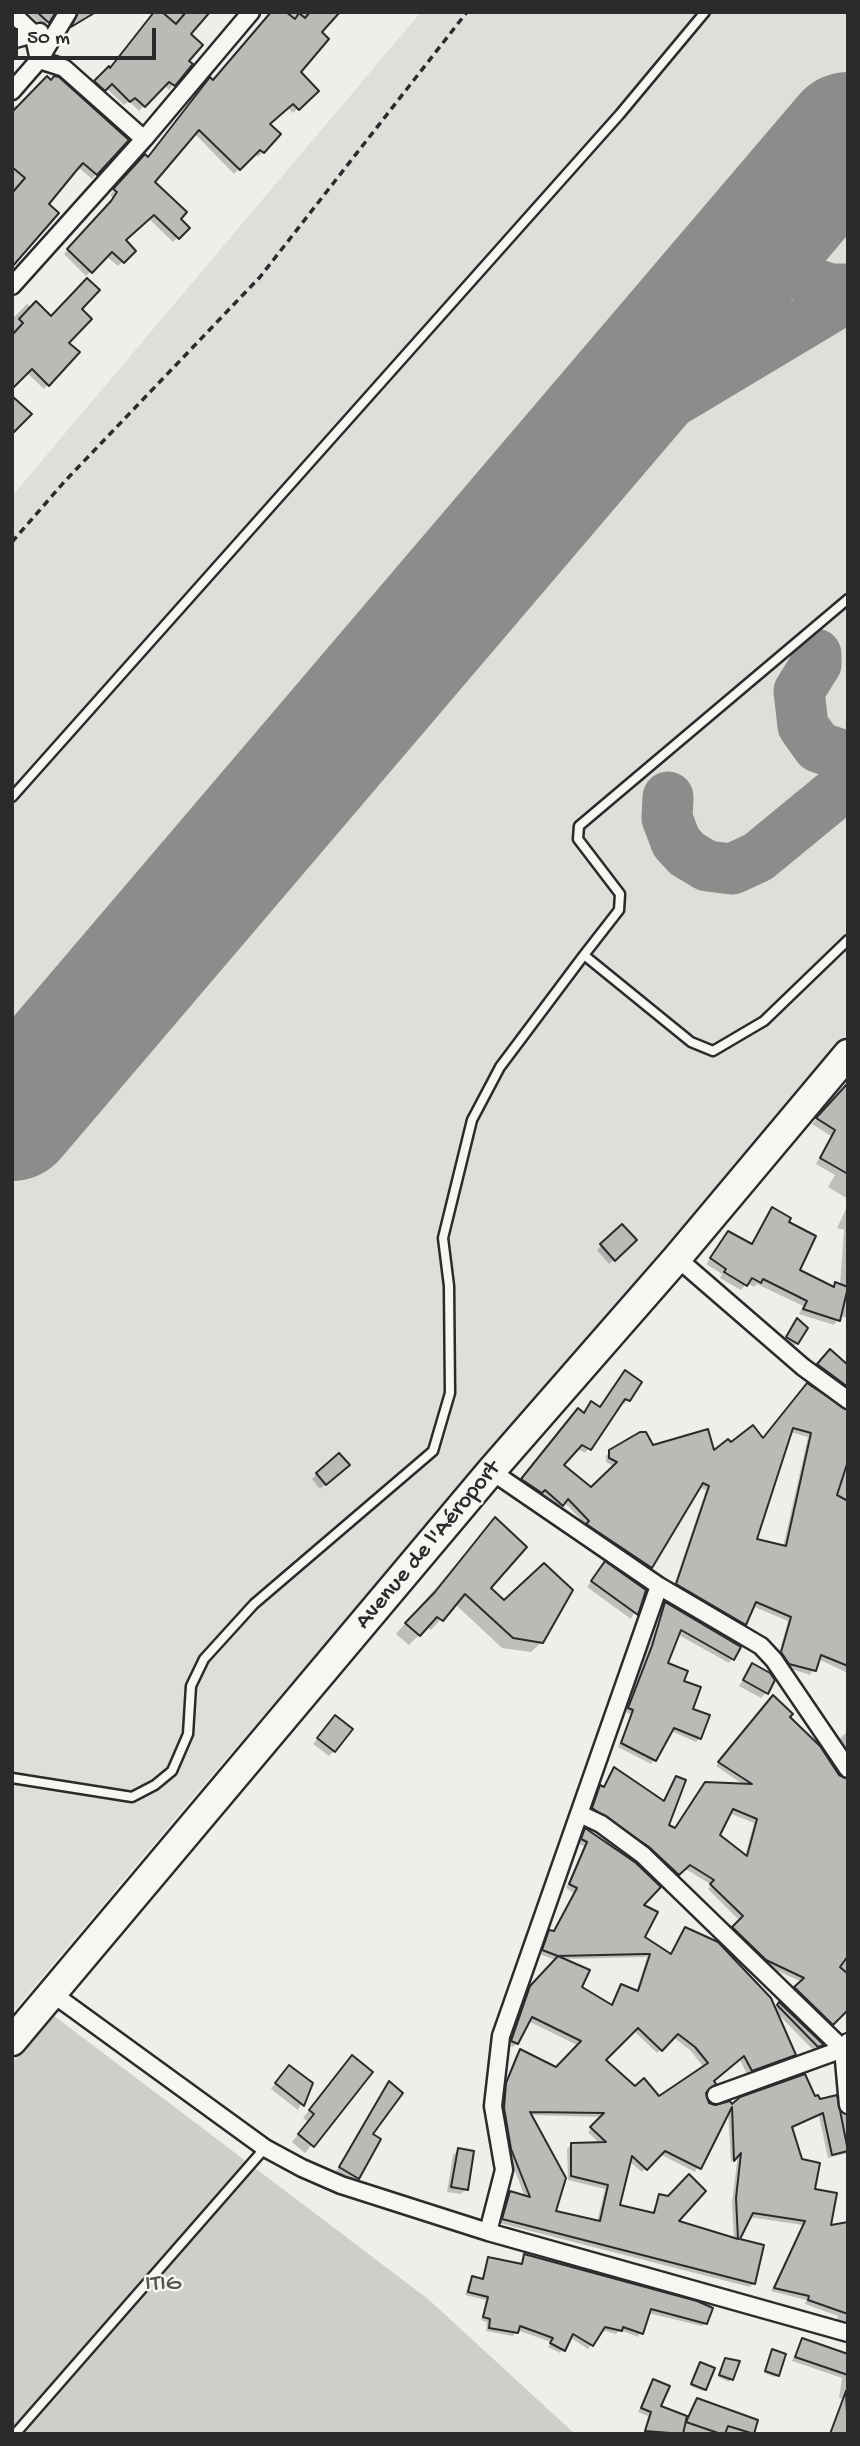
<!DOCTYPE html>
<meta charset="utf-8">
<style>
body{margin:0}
#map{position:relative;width:860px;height:2446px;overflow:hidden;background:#eeeeea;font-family:"Gochi Hand",sans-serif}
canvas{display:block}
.frame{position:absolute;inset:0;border:14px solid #2b2b2b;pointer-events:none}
.scale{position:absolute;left:14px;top:28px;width:142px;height:32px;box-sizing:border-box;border:4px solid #2b2b2b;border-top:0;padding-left:9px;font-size:21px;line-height:24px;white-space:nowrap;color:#2b2b2b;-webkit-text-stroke:5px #f6f6f2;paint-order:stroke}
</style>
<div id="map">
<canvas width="860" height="2446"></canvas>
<div class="frame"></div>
<div class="scale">50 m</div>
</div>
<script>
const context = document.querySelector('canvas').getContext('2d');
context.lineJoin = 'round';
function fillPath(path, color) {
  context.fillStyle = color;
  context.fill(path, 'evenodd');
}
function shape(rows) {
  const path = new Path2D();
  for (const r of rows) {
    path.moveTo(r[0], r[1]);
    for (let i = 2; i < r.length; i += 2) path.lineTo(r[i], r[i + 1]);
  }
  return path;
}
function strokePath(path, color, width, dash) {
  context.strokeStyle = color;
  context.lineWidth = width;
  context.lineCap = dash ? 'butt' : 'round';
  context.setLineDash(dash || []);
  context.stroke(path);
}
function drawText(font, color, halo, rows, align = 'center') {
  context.font = font + ' "Gochi Hand",sans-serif';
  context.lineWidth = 5;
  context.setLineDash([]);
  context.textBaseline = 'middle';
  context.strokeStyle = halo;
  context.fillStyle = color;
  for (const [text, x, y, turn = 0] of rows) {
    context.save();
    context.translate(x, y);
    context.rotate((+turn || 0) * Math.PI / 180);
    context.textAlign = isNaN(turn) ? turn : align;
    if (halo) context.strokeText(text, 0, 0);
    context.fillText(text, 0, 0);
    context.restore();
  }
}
const built = shape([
 [421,12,848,12,848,1033,184,1808,12,2013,12,496]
]);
const green = shape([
 [53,2015,428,2299,575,2434,12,2434,12,2063]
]);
const shadow = shape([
 [27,12,54,12,43,27],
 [72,12,90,12,91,13,69,29,75,17],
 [156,12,199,12,189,34,187,61,191,64,169,90,164,85,139,111,129,101,124,105,106,88,100,94,91,87,110,70],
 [273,12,331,12,299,72,316,91,293,113,287,107,268,125,279,134,258,157,254,153,234,174,194,133,153,182,187,228,173,242,148,218,123,241,134,251,118,266,106,256,86,276,64,254,114,198,110,195,145,156,148,158],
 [12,105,126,140,92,179,78,167,46,204,12,264],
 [27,304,51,318,79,309,67,343,77,352,44,389,26,372,12,386,12,319],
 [821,1114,848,1120,848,1199,828,1187,835,1175,816,1164,831,1136,812,1124],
 [848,1205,848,1318,840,1316,834,1325,799,1314,803,1306,757,1284,754,1287,747,1283,741,1290,720,1278,722,1274,706,1264,728,1233,751,1245,772,1210,787,1223,798,1271,832,1288,840,1286,844,1230,837,1228],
 [622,1227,635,1240,609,1264,597,1250],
 [797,1321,797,1343,792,1348,782,1343],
 [831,1351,848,1365,848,1393,815,1368],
 [625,1372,640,1382,628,1400,624,1404,621,1402,585,1453,578,1449,562,1465,591,1489,615,1467,606,1462,606,1456,610,1451,653,1447,713,1453,731,1445,762,1440,804,1390,848,1411,848,1673,818,1659,810,1675,785,1667,778,1657,788,1621,752,1606,740,1628,673,1588,706,1490,698,1487,646,1571,584,1528,587,1526,564,1502,557,1508,540,1493,537,1496,519,1484,575,1415,583,1414,588,1408,599,1409],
 [790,1432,808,1437,783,1547,755,1540],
 [342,1470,320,1489,312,1479,317,1474],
 [495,1519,488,1588,542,1642,531,1652,502,1648,455,1604,431,1630,427,1627,409,1645,396,1634],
 [600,1569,644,1591,631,1619,587,1587],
 [665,1604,732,1659,729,1663,677,1634,666,1664,682,1682,700,1738,696,1742,671,1731,651,1764,618,1747,631,1714,625,1712],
 [753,1665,766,1693,761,1698,739,1686],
 [769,1701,787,1717,839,1777,848,1919,848,2007,828,2028,792,1992,802,1982,762,1964,730,1932,740,1921,708,1889,712,1885,684,1868,674,1878,589,1813,597,1791,603,1788,614,1769,663,1802,677,1778,667,1826,674,1829,744,1785,716,1766],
 [729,1813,754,1823,745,1856,718,1836],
 [330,1723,334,1751,329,1756,313,1744],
 [848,1731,848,1759,836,1742],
 [585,1830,641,1905,643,1938,670,1956,685,1929,774,2010,779,2004,821,2045,813,2050,776,2012,794,2054,747,2074,739,2058,706,2088,704,2098,709,2105,732,2105,814,2098,838,2113,848,2115,848,2153,828,2158,819,2116,791,2128,829,2227,848,2224,848,2323,837,2320,838,2316,805,2304,806,2300,771,2291,803,2225,749,2217,738,2241,754,2283,750,2287,499,2223,506,2197,510,2193,525,2197,508,2153,501,2113,503,2089,516,2055,520,2051,557,2069,579,2046,528,2021,517,2043,513,2047,508,2045,526,1992,556,1960,539,1954,546,1936,553,1933,574,1893,566,1888,584,1846,578,1844],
 [647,1957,636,1992,622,1986,611,2006,580,1987,561,1959],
 [633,2030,657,2053,673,2037,691,2051,704,2068,659,2099,635,2089,604,2060],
 [728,2110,731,2162,738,2154,732,2203,734,2240,676,2222,659,2196,652,2214,618,2206,629,2161,642,2172,660,2154,695,2172],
 [530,2115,603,2117,588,2132,600,2144,571,2145,567,2149,568,2180,605,2189,597,2222,554,2212],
 [345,2065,371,2072,305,2153,292,2142,308,2122,303,2118],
 [284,2072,311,2084,298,2110,271,2089],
 [389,2083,357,2177,352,2183,335,2173],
 [459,2150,466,2189,461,2194,447,2192,453,2155],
 [525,2256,706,2323,702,2326,648,2313,638,2337,620,2330,616,2334,601,2330,588,2349,570,2337,560,2353,548,2347,551,2342,517,2330,513,2336,486,2331,487,2322,481,2320,486,2300,465,2295,469,2282,472,2278,481,2280,489,2259,520,2266],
 [802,2340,844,2354,847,2350,848,2434,829,2434,844,2399,839,2398,842,2378,792,2361],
 [773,2351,777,2375,775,2377,764,2373],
 [724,2362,738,2363,729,2382,718,2377],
 [700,2364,705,2389,703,2391,690,2386],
 [653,2381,659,2407,687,2418,697,2400,756,2421,752,2434,643,2434,648,2416,638,2412]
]);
const taxiway = shape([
 [791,203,783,235,787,257,812,283,831,289,848,289],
 [558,477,601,445,848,297],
 [816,654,816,664,799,691,803,726,818,747,848,757],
 [668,797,667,818,676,842,687,854,707,866,732,869,758,857,848,783]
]);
const runway = shape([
 [12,1117,848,136]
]);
const building = shape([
 [37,12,56,12,49,23,37,12],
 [78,12,96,12,71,27,78,12],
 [154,12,162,12,176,24,186,12,210,12,191,34,203,45,189,61,193,64,175,86,169,82,145,107,135,98,130,102,112,84,105,91,94,81,109,66,110,68,154,12],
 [271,12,286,12,295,19,299,13,305,18,310,12,340,12,322,32,329,39,301,72,319,91,299,110,293,104,270,124,281,134,264,153,260,150,240,170,199,130,155,182,187,212,181,219,190,228,179,239,154,215,126,240,136,251,124,263,112,252,92,273,67,249,111,201,117,192,113,189,145,154,148,157,210,77,213,80,271,12],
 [47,76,51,80,54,76,59,77,129,140,97,175,83,163,76,171,49,204,59,213,12,267,12,193,25,178,12,167,12,112,47,76],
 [87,278,100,290,82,309,92,319,69,343,80,352,49,386,32,369,12,389,12,335,23,323,19,319,36,301,51,316,87,278],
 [12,396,32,414,12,434,12,396],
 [848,1083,848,1174,820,1158,835,1130,816,1118,848,1083],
 [772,1207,791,1218,789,1222,816,1236,800,1270,834,1287,835,1282,848,1287,840,1321,803,1309,807,1301,763,1279,761,1283,752,1278,747,1286,724,1272,726,1269,710,1258,728,1231,752,1244,772,1207],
 [622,1224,637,1240,615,1261,600,1244,622,1224],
 [797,1318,808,1328,798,1344,786,1337,797,1318],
 [830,1349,848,1365,848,1387,817,1364,830,1349],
 [625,1370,642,1382,630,1401,625,1399,591,1450,582,1445,564,1465,591,1487,617,1462,609,1458,609,1450,640,1432,646,1432,653,1445,708,1429,714,1450,728,1439,731,1442,753,1425,763,1438,807,1383,848,1410,848,1461,837,1495,848,1501,848,1666,821,1655,816,1671,789,1664,781,1652,791,1617,756,1602,746,1625,676,1584,709,1486,703,1483,652,1568,586,1524,589,1521,568,1499,563,1506,545,1490,542,1493,521,1479,578,1408,584,1413,591,1401,600,1407,625,1370],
 [793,1428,811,1433,786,1546,757,1539,793,1428],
 [339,1453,350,1465,326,1485,316,1473,339,1453],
 [495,1517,527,1547,491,1588,504,1600,544,1563,573,1590,543,1643,513,1638,465,1594,443,1621,437,1617,420,1636,405,1623,435,1592,495,1517],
 [605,1561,646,1590,638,1615,591,1581,605,1561],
 [665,1602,741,1647,734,1660,681,1630,668,1663,688,1671,684,1681,701,1687,693,1709,710,1715,701,1739,674,1728,656,1761,621,1743,633,1710,628,1708,652,1646,665,1602],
 [752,1663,770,1673,775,1680,768,1694,743,1680,752,1663],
 [773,1695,793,1714,790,1717,820,1746,839,1775,848,1779,848,1956,840,1967,848,1974,848,2010,833,2025,794,1987,804,1978,766,1960,732,1927,743,1916,710,1884,714,1880,690,1865,679,1875,649,1847,592,1808,600,1785,604,1787,614,1767,664,1801,676,1776,686,1780,669,1825,675,1828,705,1782,752,1784,718,1762,773,1695],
 [733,1809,757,1819,747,1856,720,1835,733,1809],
 [335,1715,353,1729,335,1752,317,1738,335,1715],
 [585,1828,636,1863,661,1887,644,1905,658,1912,645,1937,671,1954,685,1927,718,1942,771,1998,796,2055,752,2071,744,2056,714,2081,716,2084,706,2093,709,2103,715,2105,730,2101,732,2104,740,2097,805,2074,815,2096,818,2095,820,2099,837,2095,848,2151,832,2155,823,2113,792,2127,802,2159,820,2163,815,2189,837,2193,831,2225,848,2222,848,2314,808,2300,809,2296,774,2288,805,2221,753,2213,740,2239,764,2245,755,2284,502,2219,510,2191,530,2197,511,2149,504,2108,506,2083,520,2049,556,2067,581,2041,532,2017,518,2044,511,2041,530,1986,558,1956,542,1950,549,1930,554,1931,577,1888,569,1884,587,1842,581,1839,585,1828],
 [646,1954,650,1954,638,1991,621,1984,612,2005,582,1987,590,1970,558,1956,646,1954],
 [638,2028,662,2051,678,2034,695,2047,708,2063,659,2096,644,2078,635,2086,606,2060,638,2028],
 [732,2107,734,2161,741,2153,736,2198,738,2239,679,2221,706,2191,689,2174,668,2196,659,2194,654,2213,620,2205,632,2156,647,2170,665,2151,701,2169,732,2107],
 [530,2112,604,2113,590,2127,606,2142,571,2143,571,2176,608,2185,600,2221,556,2211,566,2178,530,2112],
 [779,2002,824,2045,818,2047,777,2005,779,2002],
 [352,2055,373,2072,314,2147,298,2134,314,2114,309,2110,352,2055],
 [289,2065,313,2083,304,2106,275,2083,289,2065],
 [389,2081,403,2093,373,2134,381,2139,359,2179,339,2167,389,2081],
 [458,2148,474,2151,468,2190,451,2187,458,2148],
 [524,2254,697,2301,713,2308,707,2324,651,2309,643,2334,623,2327,622,2331,605,2327,593,2346,573,2334,565,2351,550,2343,553,2338,520,2326,518,2333,489,2328,490,2319,483,2317,488,2297,468,2292,472,2276,483,2279,488,2257,522,2264,524,2254],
 [802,2338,848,2354,848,2375,795,2357,802,2338],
 [772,2349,786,2354,779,2376,765,2371,772,2349],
 [725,2358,740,2361,733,2380,719,2375,725,2358],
 [700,2362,715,2368,706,2390,691,2384,700,2362],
 [653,2379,670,2386,661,2406,687,2416,683,2434,645,2431,651,2412,641,2408,653,2379],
 [846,2391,848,2434,830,2434,846,2391],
 [697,2398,758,2420,754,2434,728,2426,725,2434,721,2434,686,2422,697,2398]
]);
const path = shape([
 [12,542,65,481,260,277,467,12]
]);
const service = shape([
 [12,797,620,114,705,12],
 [584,955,619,910,620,894,578,839,579,826,848,599],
 [12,1778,132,1797,155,1785,172,1771,188,1734,191,1686,204,1659,254,1604,433,1451,450,1393,449,1286,443,1238,472,1120,500,1067,584,955,691,1042,713,1051,764,1021,848,940],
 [15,2434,265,2148]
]);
const minor = shape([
 [12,13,33,33,39,60,64,68,144,139],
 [12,40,40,32],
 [12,91,39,60,68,12],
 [12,286,144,139,251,12],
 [677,1258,803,1367,848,1400],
 [491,1471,659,1586,761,1646,774,1660,848,1769],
 [580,1814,601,1824,643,1855,843,2049,848,2105],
 [53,1994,265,2148,302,2168,341,2185,488,2232,848,2333],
 [716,2095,843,2049,848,2042],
 [488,2232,504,2170,493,2106,501,2036,659,1586]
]);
const trunk = shape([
 [12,2041,491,1471,677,1258,848,1054]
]);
const streetNames = [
 ["Avenue de l'Aéroport",429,1546,-50]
];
const parkNames = [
 ["ITIG",163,2285]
];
fillPath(built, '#dededb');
fillPath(green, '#cececa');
fillPath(shadow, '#0003');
strokePath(taxiway, '#8c8c8a', 51);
strokePath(runway, '#8c8c8a', 128);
fillPath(building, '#babab7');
strokePath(building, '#2b2b2b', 2);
strokePath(service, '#2b2b2b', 13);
strokePath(minor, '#2b2b2b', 21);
strokePath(trunk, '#2b2b2b', 33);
strokePath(path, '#2b2b2b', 3.5, [7, 5]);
strokePath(service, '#f6f6f2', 8);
strokePath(minor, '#f6f6f2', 16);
strokePath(trunk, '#f6f6f2', 28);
drawText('24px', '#2b2b2b', '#f6f6f2', streetNames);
drawText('24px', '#545453', '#f6f6f2', parkNames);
</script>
